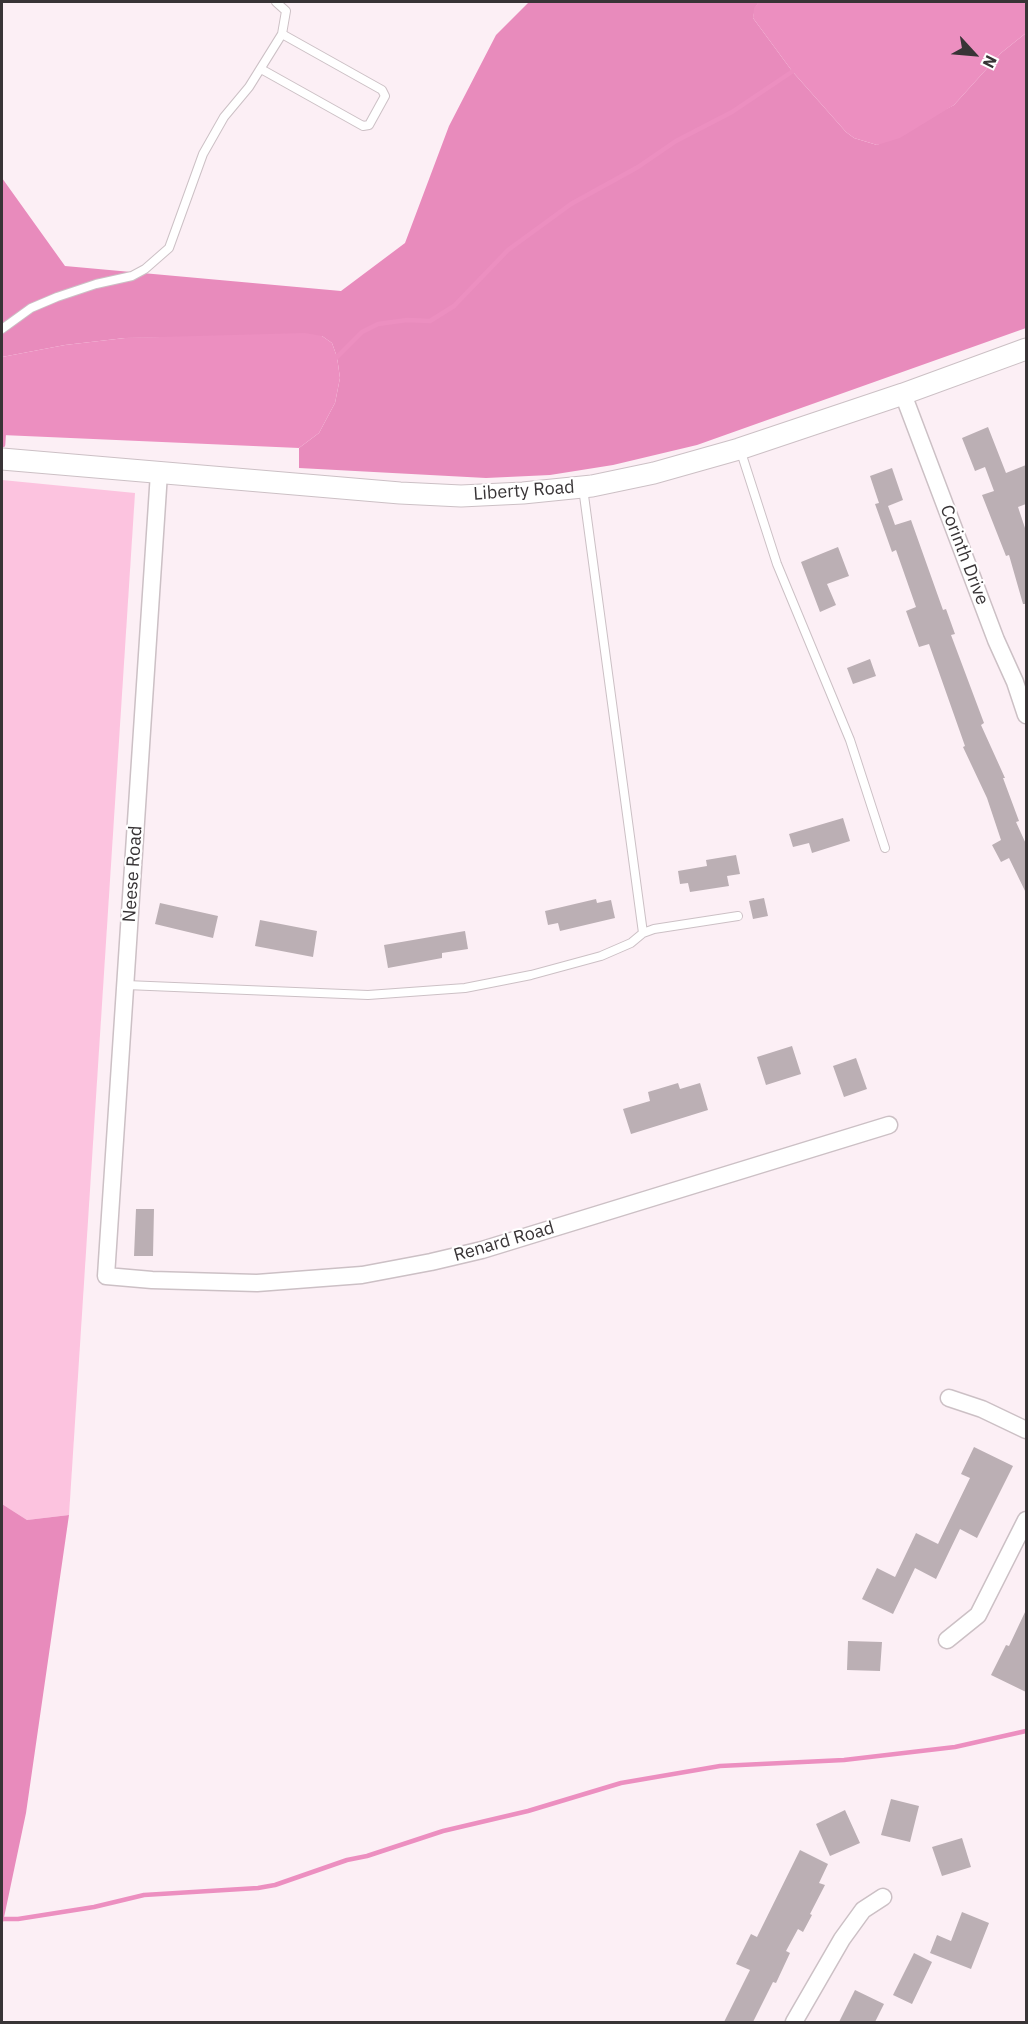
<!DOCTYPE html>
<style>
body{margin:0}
#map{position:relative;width:1028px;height:2024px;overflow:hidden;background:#fceff5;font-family:"IBM Plex Sans",sans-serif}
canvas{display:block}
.frame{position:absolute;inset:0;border:3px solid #383436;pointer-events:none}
.north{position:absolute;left:944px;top:24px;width:60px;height:60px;-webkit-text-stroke:4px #fff;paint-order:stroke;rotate:116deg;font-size:16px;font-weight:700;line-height:24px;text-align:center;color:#383436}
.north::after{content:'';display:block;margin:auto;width:21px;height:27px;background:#383436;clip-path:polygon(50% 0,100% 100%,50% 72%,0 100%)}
</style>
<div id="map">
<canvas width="1028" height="2024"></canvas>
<div class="frame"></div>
<div class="north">N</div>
</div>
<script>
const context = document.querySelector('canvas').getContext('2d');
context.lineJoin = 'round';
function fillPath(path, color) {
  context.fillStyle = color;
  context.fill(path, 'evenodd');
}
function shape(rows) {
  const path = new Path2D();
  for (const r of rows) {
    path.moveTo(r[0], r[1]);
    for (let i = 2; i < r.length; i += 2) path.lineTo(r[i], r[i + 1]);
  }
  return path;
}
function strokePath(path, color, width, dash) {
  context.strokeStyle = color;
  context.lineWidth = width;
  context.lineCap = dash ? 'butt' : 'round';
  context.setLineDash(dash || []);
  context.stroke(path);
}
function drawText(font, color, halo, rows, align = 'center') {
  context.font = font + ' "IBM Plex Sans",sans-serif';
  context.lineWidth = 4.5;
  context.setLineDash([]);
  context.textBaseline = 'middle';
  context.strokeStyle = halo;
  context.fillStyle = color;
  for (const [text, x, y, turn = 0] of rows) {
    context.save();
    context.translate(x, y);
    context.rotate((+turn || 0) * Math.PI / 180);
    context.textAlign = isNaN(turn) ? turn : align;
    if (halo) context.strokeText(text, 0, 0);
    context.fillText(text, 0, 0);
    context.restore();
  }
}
const green = shape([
 [2,480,135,493,69,1515,27,1520,2,1504]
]);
const forest = shape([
 [529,2,759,2,755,8,753,18,792,71,846,132,854,138,877,145,954,105,1001,53,1026,33,1026,328,697,445,613,465,550,475,486,478,299,468,299,448,319,433,335,403,340,378,337,357,332,343,322,336,125,338,65,345,2,357,2,178,65,266,341,291,405,243,449,126,496,35],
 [2,1504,27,1520,69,1515,26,1813,2,1927]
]);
const water = shape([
 [759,2,1026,2,1026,33,1001,53,954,105,900,138,877,145,854,138,846,132,792,71,753,18,754,8],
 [305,333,322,336,332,343,337,357,340,378,335,403,319,433,299,448,2,435,2,357,65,345,125,338]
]);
const stream = shape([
 [333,361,362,332,378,324,407,320,430,321,454,306,508,250,571,204,638,167,676,141,732,112,796,69],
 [3,445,4,430],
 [2,1919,18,1919,94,1907,144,1895,258,1888,275,1885,347,1860,367,1856,443,1831,528,1811,621,1783,720,1766,844,1760,955,1747,1026,1731]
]);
const building = shape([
 [988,427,1006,473,1026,465,1026,504,1018,507,1026,531,1026,604,1023,604,1009,555,1006,556,982,495,994,491,985,467,975,471,962,438],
 [892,468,903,500,888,506,895,525,911,520,943,610,946,609,955,634,951,635,984,723,981,725,1005,778,1003,778,1019,821,1016,822,1026,844,1026,893,1009,858,1001,862,992,845,1001,840,987,798,963,747,965,746,929,644,919,647,906,611,916,607,896,550,892,552,875,504,879,503,870,476],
 [838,547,849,576,827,584,836,605,820,612,801,562],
 [870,659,876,676,853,684,847,668],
 [843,818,850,841,812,853,809,843,793,847,789,834],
 [736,855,740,874,727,876,729,886,690,892,688,883,680,884,678,871,707,866,706,860],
 [764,898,768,916,753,919,749,901],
 [596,899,597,903,611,900,615,918,560,931,558,923,548,925,545,911],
 [160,903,218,916,213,938,155,924],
 [260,920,317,931,313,957,255,946],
 [465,931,468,949,442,953,442,958,388,968,384,945],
 [792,1046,801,1074,766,1085,757,1057],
 [856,1058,867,1089,844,1097,833,1066],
 [678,1083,680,1089,700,1083,708,1110,631,1134,623,1109,650,1101,648,1092],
 [136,1209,154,1209,153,1256,134,1256],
 [974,1447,1013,1466,977,1538,960,1529,936,1579,915,1568,893,1614,862,1599,877,1568,895,1577,916,1533,938,1544,970,1478,961,1474],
 [1026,1610,1026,1692,991,1675,1006,1645,1009,1646],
 [848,1641,882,1642,880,1671,847,1670],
 [891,1799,919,1806,910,1842,881,1835],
 [845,1810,860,1843,830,1856,816,1824],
 [962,1838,971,1867,942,1876,932,1847],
 [800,1850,828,1864,819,1883,825,1885,810,1914,812,1915,803,1932,798,1929,786,1951,790,1953,776,1983,773,1982,753,2022,724,2022,750,1970,736,1964,751,1934,757,1937],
 [962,1912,989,1923,971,1969,930,1953,937,1935,951,1941],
 [914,1953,932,1962,912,2004,893,1995],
 [855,1990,884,2004,875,2022,839,2022]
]);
const service = shape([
 [261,69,363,126,369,125,385,96,382,90,282,34],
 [2,329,31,308,57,297,96,284,132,276,145,269,169,248,203,154,224,117,249,87,282,34,286,11,276,2],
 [740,449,777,564,850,740,885,848],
 [583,488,643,933],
 [126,985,368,995,465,988,531,975,601,956,631,943,643,933,654,929,738,916]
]);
const minor = shape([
 [903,394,996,640,1015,682,1026,715],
 [159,473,106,1276,152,1280,257,1283,362,1275,431,1262,482,1250,889,1125],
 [949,1398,982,1409,1026,1430],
 [947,1640,978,1615,1026,1520],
 [794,2022,842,1939,863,1910,883,1897]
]);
const tertiary = shape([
 [2,459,400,493,461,496,523,493,592,486,654,473,739,449,903,394,1026,349]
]);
const streetNames = [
 ["Liberty Road",524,491,-4],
 ["Corinth Drive",964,555,69],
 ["Neese Road",133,874,-86],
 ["Renard Road",504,1242,-16]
];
fillPath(green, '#fcc3df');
fillPath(forest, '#e88bbc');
fillPath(water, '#ec8fc0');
strokePath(stream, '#ec8fc0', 4.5);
fillPath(building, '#bbafb4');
strokePath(service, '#ccc0c5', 10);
strokePath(minor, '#ccc0c5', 19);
strokePath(tertiary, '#ccc0c5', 23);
strokePath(service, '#fff', 8);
strokePath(minor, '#fff', 16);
strokePath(tertiary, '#fff', 21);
drawText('18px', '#383436', '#fff', streetNames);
</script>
